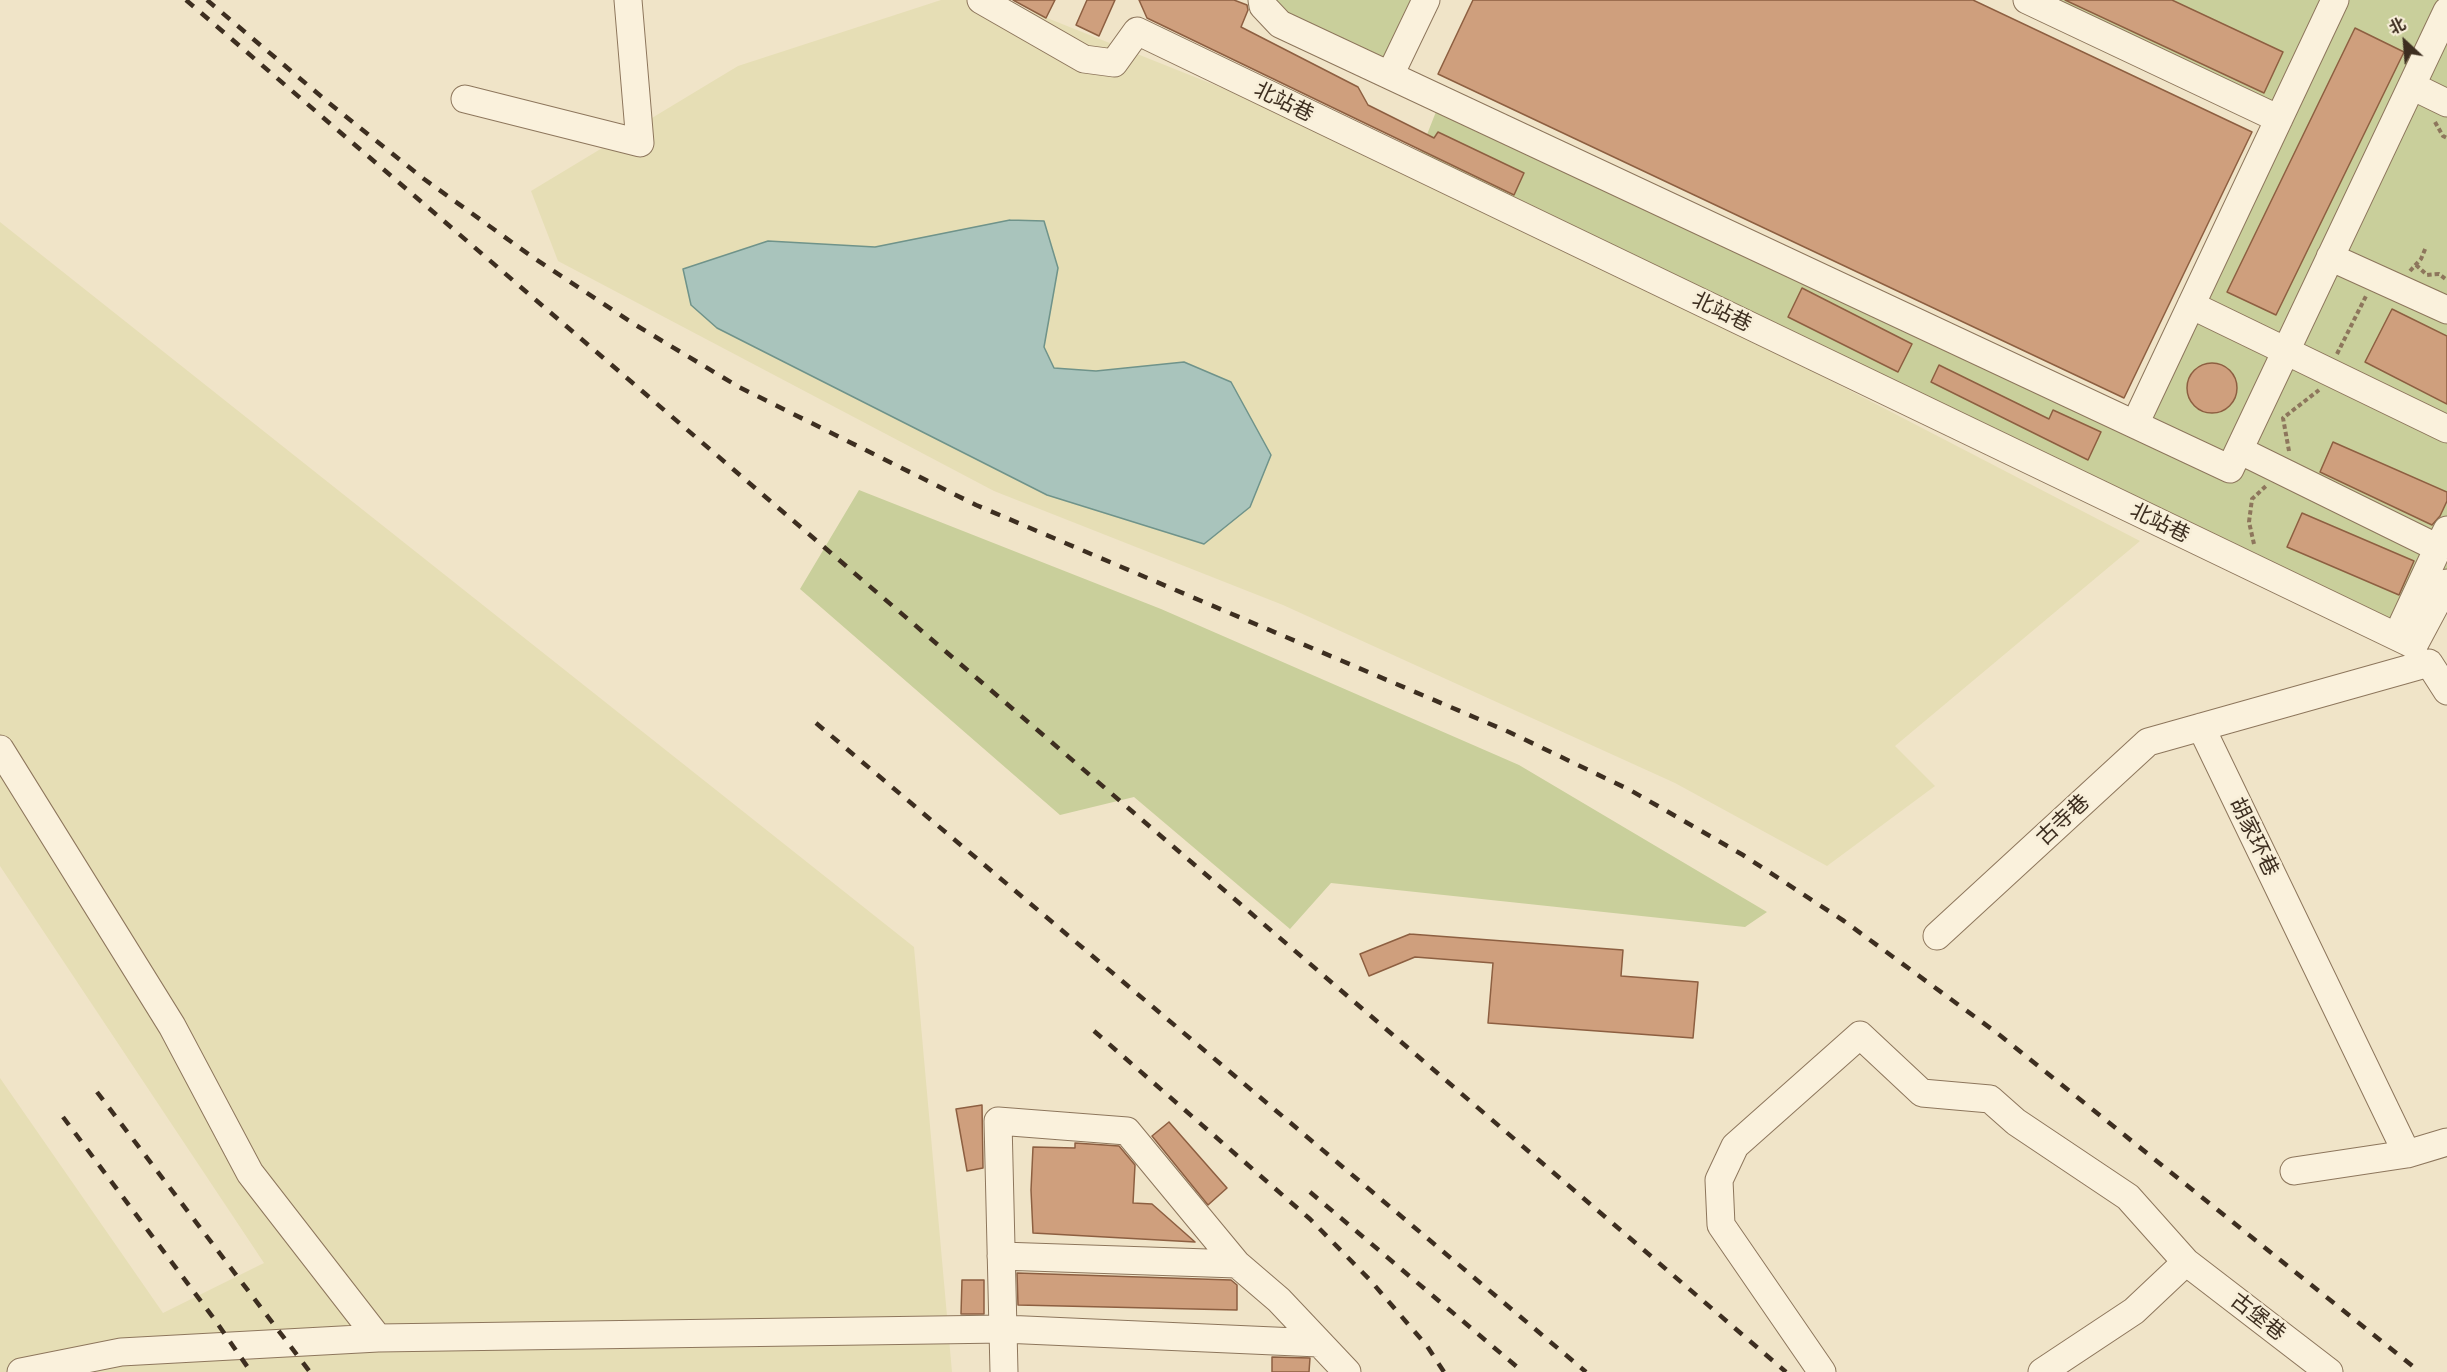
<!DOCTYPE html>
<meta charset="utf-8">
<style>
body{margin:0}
#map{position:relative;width:2447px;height:1372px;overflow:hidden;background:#f0e4c8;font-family:"Playfair Display","Noto Sans SC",serif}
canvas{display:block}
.north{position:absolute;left:2375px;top:12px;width:60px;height:60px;-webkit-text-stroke:4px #f7eed8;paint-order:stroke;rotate:334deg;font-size:16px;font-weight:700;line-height:24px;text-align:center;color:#3d2e20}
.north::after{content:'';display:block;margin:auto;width:21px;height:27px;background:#3d2e20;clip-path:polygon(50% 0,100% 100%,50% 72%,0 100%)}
</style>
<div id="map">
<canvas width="2447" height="1372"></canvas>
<div class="north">北</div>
</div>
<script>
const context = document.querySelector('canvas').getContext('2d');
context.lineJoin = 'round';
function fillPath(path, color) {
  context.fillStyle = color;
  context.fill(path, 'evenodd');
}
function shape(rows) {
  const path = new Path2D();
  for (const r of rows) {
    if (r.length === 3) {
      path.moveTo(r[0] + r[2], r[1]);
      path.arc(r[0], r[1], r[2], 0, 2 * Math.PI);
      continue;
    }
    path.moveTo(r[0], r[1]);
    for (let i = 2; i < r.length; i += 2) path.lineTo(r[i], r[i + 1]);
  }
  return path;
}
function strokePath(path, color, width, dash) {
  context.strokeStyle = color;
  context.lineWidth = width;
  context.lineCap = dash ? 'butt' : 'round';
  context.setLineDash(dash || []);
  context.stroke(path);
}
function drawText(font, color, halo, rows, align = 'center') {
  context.font = font + ' "Playfair Display","Noto Sans SC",serif';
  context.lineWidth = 5;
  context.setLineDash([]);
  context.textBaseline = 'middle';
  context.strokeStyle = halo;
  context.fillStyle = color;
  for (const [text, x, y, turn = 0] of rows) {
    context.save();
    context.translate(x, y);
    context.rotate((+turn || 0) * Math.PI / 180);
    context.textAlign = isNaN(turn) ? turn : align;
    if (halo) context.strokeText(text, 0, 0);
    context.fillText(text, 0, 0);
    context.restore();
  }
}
const farmland = shape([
 [941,0,1002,0,1415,165,2140,541,1895,746,1935,786,1827,866,1675,783,1283,605,994,491,558,261,531,191,738,66],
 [0,222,914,947,952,1372,0,1372,0,1078,163,1313,264,1263,0,866]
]);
const green = shape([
 [1262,0,1426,0,1390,75],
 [2027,0,2440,0,2447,3,2447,583,2414,645,1415,165,1441,99,2135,424,2279,119],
 [859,490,1161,609,1519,765,1767,912,1745,927,1331,883,1290,929,1134,797,1060,815,800,589]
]);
const water = shape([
 [1010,220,1044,221,1058,268,1044,347,1054,368,1096,371,1184,362,1231,382,1271,455,1250,507,1204,544,1047,495,717,328,691,305,683,269,768,241,875,247,1010,220]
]);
const building = shape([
 [1013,0,1055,0,1046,18,1013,0],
 [1087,0,1115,0,1099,36,1076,25,1087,0],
 [1139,0,1234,0,1247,5,1248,10,1241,27,1358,87,1368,105,1434,138,1438,132,1524,173,1514,195,1147,18,1139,0],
 [1473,0,1973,0,2252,132,2124,398,1438,74,1473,0],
 [2065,0,2172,0,2283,52,2264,93,2065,0],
 [2355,28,2404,52,2276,315,2227,292,2355,28],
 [1802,288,1912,344,1898,372,1788,317,1802,288],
 [2392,309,2447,336,2447,404,2365,362,2392,309],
 [2212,388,25],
 [1939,365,2049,419,2053,410,2101,432,2088,460,1931,382,1939,365],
 [2333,442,2447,492,2447,501,2440,516,2432,525,2320,472,2333,442],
 [2302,513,2414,561,2399,595,2287,547,2302,513],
 [1410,934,1623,950,1621,976,1698,982,1693,1038,1488,1023,1493,963,1415,957,1369,976,1360,954,1410,934],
 [982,1105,983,1168,967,1171,956,1109,982,1105],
 [1169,1122,1227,1188,1208,1205,1152,1136,1169,1122],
 [1075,1143,1119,1146,1135,1165,1133,1203,1152,1204,1195,1242,1033,1233,1031,1190,1033,1147,1075,1148,1075,1143],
 [1017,1273,1231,1280,1237,1285,1237,1310,1018,1305,1017,1273],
 [962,1280,984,1280,984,1314,961,1314,962,1280],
 [1272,1357,1310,1358,1309,1372,1272,1372,1272,1357]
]);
const path = shape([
 [2435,122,2443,136,2447,138],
 [2416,265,2427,275,2439,274,2447,280],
 [2410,271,2421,259,2426,247],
 [2337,354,2366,296],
 [2289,451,2283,418,2319,390],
 [2254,544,2249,522,2252,499,2266,486]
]);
const minor = shape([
 [981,0,1084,59,1114,63,1137,31,2414,645,2447,583],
 [1262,0,1263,6,1280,24,2230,469,2447,11],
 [2027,0,2279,119],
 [1390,75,1426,0],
 [2412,86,2447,103],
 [465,99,640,143,628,0],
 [2330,257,2447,310],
 [2191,305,2447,429],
 [2135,424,2335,0],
 [2239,450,2438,548,2447,530],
 [2403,623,2438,548],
 [2201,727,2407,1154],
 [0,749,172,1026,250,1173,378,1338],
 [1937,936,2148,742,2429,663,2447,691],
 [2294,1171,2407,1154,2447,1142],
 [1001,1256,1237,1264],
 [21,1372,121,1352,378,1338,1003,1329,1319,1343],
 [1004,1372,998,1121,1127,1131,1237,1264,1279,1300,1347,1372],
 [1822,1372,1721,1225,1719,1180,1735,1146,1860,1035,1922,1093,1990,1099,2016,1122,2128,1197,2186,1262,2329,1372],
 [2042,1372,2134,1311,2186,1262]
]);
const rail = shape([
 [186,0,1786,1372],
 [207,0,329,103,424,179,531,256,634,324,739,387,976,505,1509,732,1630,790,1743,855,1844,921,1997,1033,2420,1372],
 [816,723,1586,1372],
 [1094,1031,1310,1219,1370,1280,1427,1346,1444,1372],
 [97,1092,310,1372],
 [63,1117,215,1320,251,1372],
 [1310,1192,1523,1372]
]);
const streetNames = [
 ["北站巷",1284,102,26],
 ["北站巷",1722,312,26],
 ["北站巷",2160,523,26],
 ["古寺巷",2063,820,-43],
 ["胡家环巷",2254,837,64],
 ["古堡巷",2258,1317,38]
];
fillPath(farmland, '#e6deb5');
fillPath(green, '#c9cf9b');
fillPath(water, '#a9c4bc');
strokePath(water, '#6f938a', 1.5);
fillPath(building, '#cf9f7d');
strokePath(building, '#8d5f41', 1.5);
strokePath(minor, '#8d765c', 29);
strokePath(path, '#8d765c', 4, [4.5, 3]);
strokePath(minor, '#faf1dc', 27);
strokePath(rail, '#3d2e20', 4.5, [10, 10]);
drawText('21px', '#3d2e20', '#f7eed8', streetNames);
</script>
